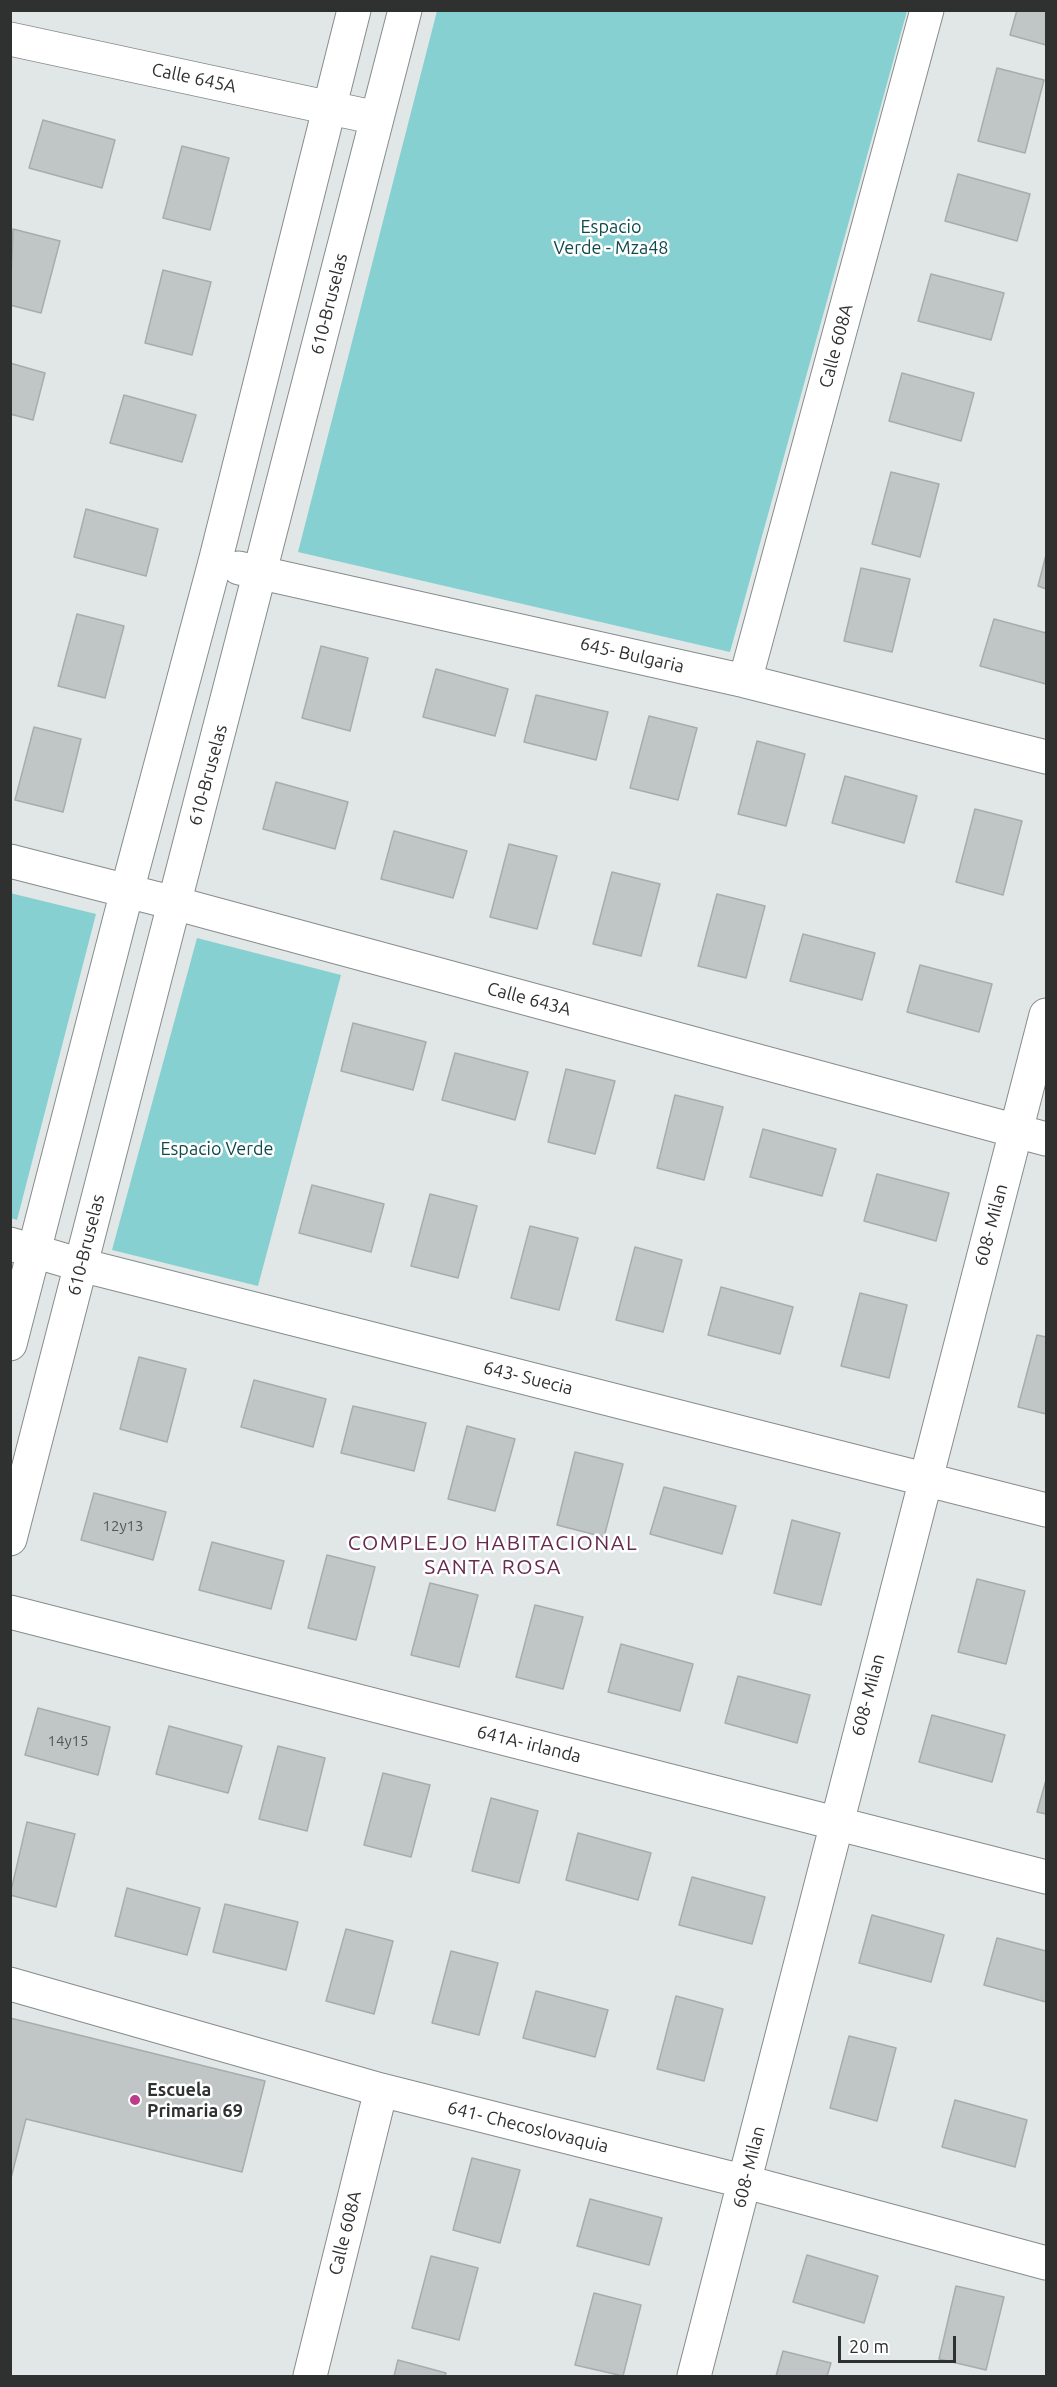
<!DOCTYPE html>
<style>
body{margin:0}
#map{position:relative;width:1057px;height:2387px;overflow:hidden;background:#e1e6e6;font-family:Ubuntu,sans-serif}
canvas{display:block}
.frame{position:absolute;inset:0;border:12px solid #2f3131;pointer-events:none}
.scale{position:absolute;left:838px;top:2336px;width:118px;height:27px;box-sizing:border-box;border:3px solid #2f3131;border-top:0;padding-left:8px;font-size:18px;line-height:21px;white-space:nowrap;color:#2f3131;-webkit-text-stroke:4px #fff;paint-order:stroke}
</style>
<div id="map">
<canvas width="1057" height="2387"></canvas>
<div class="frame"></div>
<div class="scale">20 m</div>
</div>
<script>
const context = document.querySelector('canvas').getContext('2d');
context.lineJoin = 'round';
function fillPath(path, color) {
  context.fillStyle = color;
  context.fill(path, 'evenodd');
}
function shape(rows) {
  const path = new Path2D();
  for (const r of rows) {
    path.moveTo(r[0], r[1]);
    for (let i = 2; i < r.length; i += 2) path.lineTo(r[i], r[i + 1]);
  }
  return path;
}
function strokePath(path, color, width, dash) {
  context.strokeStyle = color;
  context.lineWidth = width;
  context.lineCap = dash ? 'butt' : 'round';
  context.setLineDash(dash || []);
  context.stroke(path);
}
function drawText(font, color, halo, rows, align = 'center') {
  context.font = font + ' Ubuntu,sans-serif';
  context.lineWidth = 5;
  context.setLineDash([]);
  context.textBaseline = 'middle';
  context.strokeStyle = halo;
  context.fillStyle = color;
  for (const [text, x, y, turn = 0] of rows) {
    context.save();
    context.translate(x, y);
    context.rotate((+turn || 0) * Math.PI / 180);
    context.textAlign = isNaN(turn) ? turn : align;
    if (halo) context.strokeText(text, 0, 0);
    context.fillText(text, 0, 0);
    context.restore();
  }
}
const green = shape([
 [437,11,907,11,730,652,298,552],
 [10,893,96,914,17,1220,10,1218],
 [197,938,341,975,258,1286,112,1250]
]);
const building = shape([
 [1017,10,1046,10,1046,45,1010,35,1017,10],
 [997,68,1044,80,1025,153,978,141,997,68],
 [43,120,115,140,102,188,29,168,43,120],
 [182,146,229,158,210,230,163,218,182,146],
 [958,174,1030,194,1017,241,945,221,958,174],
 [13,229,60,241,41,313,10,305,13,229],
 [163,270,211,282,192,355,145,343,163,270],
 [931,274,1004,293,991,340,918,321,931,274],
 [10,363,45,373,33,420,10,414,10,363],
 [902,373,974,393,961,441,889,421,902,373],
 [124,395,196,415,182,462,110,443,124,395],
 [891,472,939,484,920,557,872,544,891,472],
 [86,509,158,529,146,576,74,557,86,509],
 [1046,555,1046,589,1038,586,1046,555],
 [861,568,910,579,892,652,844,641,861,568],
 [77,614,124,626,105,698,58,686,77,614],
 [994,619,1046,633,1046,684,980,666,994,619],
 [321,646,368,658,350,731,302,718,321,646],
 [436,669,508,689,495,736,423,717,436,669],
 [536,695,608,712,596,760,524,742,536,695],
 [649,716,697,728,678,800,630,788,649,716],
 [34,727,81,739,63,812,15,800,34,727],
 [757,741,805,754,786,826,738,814,757,741],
 [845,776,917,796,904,843,832,823,845,776],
 [276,782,348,802,335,849,263,829,276,782],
 [975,809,1022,821,1003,895,956,882,975,809],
 [394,831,467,851,453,898,381,879,394,831],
 [509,844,557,856,537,929,490,917,509,844],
 [612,872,660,884,641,956,593,944,612,872],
 [717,894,765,906,746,978,698,966,717,894],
 [803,934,875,953,862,1000,790,981,803,934],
 [920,965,992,984,979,1032,907,1012,920,965],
 [353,1023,426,1042,413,1090,341,1071,353,1023],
 [455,1053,528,1072,515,1120,442,1100,455,1053],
 [566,1069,615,1081,595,1154,548,1142,566,1069],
 [675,1095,723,1107,704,1180,657,1168,675,1095],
 [763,1129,836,1149,822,1196,750,1177,763,1129],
 [877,1174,949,1193,936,1241,864,1221,877,1174],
 [312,1185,384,1204,371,1252,299,1233,312,1185],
 [430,1194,477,1206,458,1278,411,1266,430,1194],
 [530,1226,578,1238,559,1310,511,1298,530,1226],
 [635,1247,682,1260,663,1332,616,1320,635,1247],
 [721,1287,793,1307,780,1354,708,1335,721,1287],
 [860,1293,907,1305,889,1378,841,1366,860,1293],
 [1037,1335,1046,1337,1046,1414,1018,1407,1037,1335],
 [139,1357,186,1369,167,1442,120,1429,139,1357],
 [254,1380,326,1399,313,1447,241,1427,254,1380],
 [353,1406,426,1423,414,1471,341,1453,353,1406],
 [467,1426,515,1439,495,1511,448,1499,467,1426],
 [575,1452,623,1464,604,1537,557,1525,575,1452],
 [664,1487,736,1506,722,1554,650,1534,664,1487],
 [94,1493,166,1512,153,1560,81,1540,94,1493],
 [792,1520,840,1533,821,1605,774,1593,792,1520],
 [212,1542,284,1561,271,1609,199,1590,212,1542],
 [327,1555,375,1567,356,1640,308,1628,327,1555],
 [977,1579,1025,1591,1006,1664,958,1652,977,1579],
 [430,1583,478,1595,459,1667,411,1655,430,1583],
 [535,1605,583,1617,563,1689,516,1677,535,1605],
 [621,1644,693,1664,680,1711,608,1692,621,1644],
 [738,1676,810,1695,797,1743,725,1723,738,1676],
 [38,1708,110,1727,98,1775,25,1755,38,1708],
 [932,1715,1005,1735,992,1782,919,1762,932,1715],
 [169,1726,242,1746,228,1793,156,1774,169,1726],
 [278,1746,325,1758,307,1831,259,1819,278,1746],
 [383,1773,430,1785,411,1857,364,1845,383,1773],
 [1046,1780,1046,1814,1037,1812,1046,1780],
 [491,1798,538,1811,519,1883,472,1871,491,1798],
 [27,1822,75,1834,56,1907,10,1895,27,1822],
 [578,1833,651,1853,638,1900,566,1880,578,1833],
 [692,1877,765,1897,752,1944,679,1925,692,1877],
 [127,1888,200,1908,187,1955,115,1936,127,1888],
 [225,1904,298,1922,286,1970,213,1952,225,1904],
 [872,1915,944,1935,931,1982,859,1963,872,1915],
 [346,1929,393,1941,374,2014,326,2001,346,1929],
 [997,1938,1046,1951,1046,2002,984,1985,997,1938],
 [451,1951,498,1963,479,2035,432,2023,451,1951],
 [536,1991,608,2010,595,2057,523,2038,536,1991],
 [676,1996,723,2009,704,2081,657,2069,676,1996],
 [10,2018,265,2081,242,2172,26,2119,10,2182,10,2018],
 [849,2036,896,2048,877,2121,830,2108,849,2036],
 [955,2100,1027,2120,1015,2167,942,2147,955,2100],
 [472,2158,520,2170,500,2243,453,2230,472,2158],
 [590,2199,662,2218,649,2265,577,2246,590,2199],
 [807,2255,878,2276,864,2323,793,2302,807,2255],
 [431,2256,478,2268,459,2340,412,2328,431,2256],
 [956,2286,1004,2297,986,2370,939,2359,956,2286],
 [594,2293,641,2305,623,2376,575,2365,594,2293],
 [783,2351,831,2363,827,2376,776,2376,783,2351],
 [398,2360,446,2373,445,2376,394,2376,398,2360]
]);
const minor = shape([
 [10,39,377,118],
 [239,568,745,681,1046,757],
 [745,681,927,10],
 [10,861,174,903,1046,1139],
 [10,1244,81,1265,1046,1510],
 [10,1344,127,891,215,562,354,10],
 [10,1539,405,10],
 [10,1612,1046,1877],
 [10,1984,381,2090,746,2182,1046,2263],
 [310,2376,381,2090],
 [694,2376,1046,1015]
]);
const markers = [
 [135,2100,6,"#ba3c8a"]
];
const numberNames = [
 ["12y13",123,1526],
 ["14y15",68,1741]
];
const streetNames = [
 ["Calle 645A",194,78,12],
 ["610-Bruselas",329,304,-76],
 ["Calle 608A",836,346,-75],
 ["645- Bulgaria",632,655,13],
 ["610-Bruselas",208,775,-75],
 ["Calle 643A",529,999,15],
 ["608- Milan",991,1225,-75],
 ["610-Bruselas",86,1245,-76],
 ["643- Suecia",528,1378,14],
 ["608- Milan",868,1695,-75],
 ["641A- irlanda",529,1744,14],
 ["641- Checoslovaquia",528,2127,14],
 ["608- Milan",749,2167,-76],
 ["Calle 608A",345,2233,-76]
];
const parkNames = [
 ["Espacio",611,227],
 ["Verde - Mza48",611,248],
 ["Espacio Verde",217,1149]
];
const poiNames = [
 ["Escuela",147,2090],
 ["Primaria 69",147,2111]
];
const quarterNames = [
 ["COMPLEJO HABITACIONAL",493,1543],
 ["SANTA ROSA",493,1567]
];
fillPath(green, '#87d0d1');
fillPath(building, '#c0c5c5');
strokePath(building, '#a7acac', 1.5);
strokePath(minor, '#878c8c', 35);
strokePath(minor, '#fff', 33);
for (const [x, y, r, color] of markers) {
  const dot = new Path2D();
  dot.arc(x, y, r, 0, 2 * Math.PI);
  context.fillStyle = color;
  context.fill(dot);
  strokePath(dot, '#fff', 2);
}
drawText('15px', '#535656', null, numberNames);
drawText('18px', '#2f3131', '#fff', streetNames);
drawText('18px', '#0f4b4c', '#fff', parkNames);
drawText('bold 18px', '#2f3131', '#fff', poiNames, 'left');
context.letterSpacing = '1.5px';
drawText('21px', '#67294e', '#fff', quarterNames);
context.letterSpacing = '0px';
</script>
